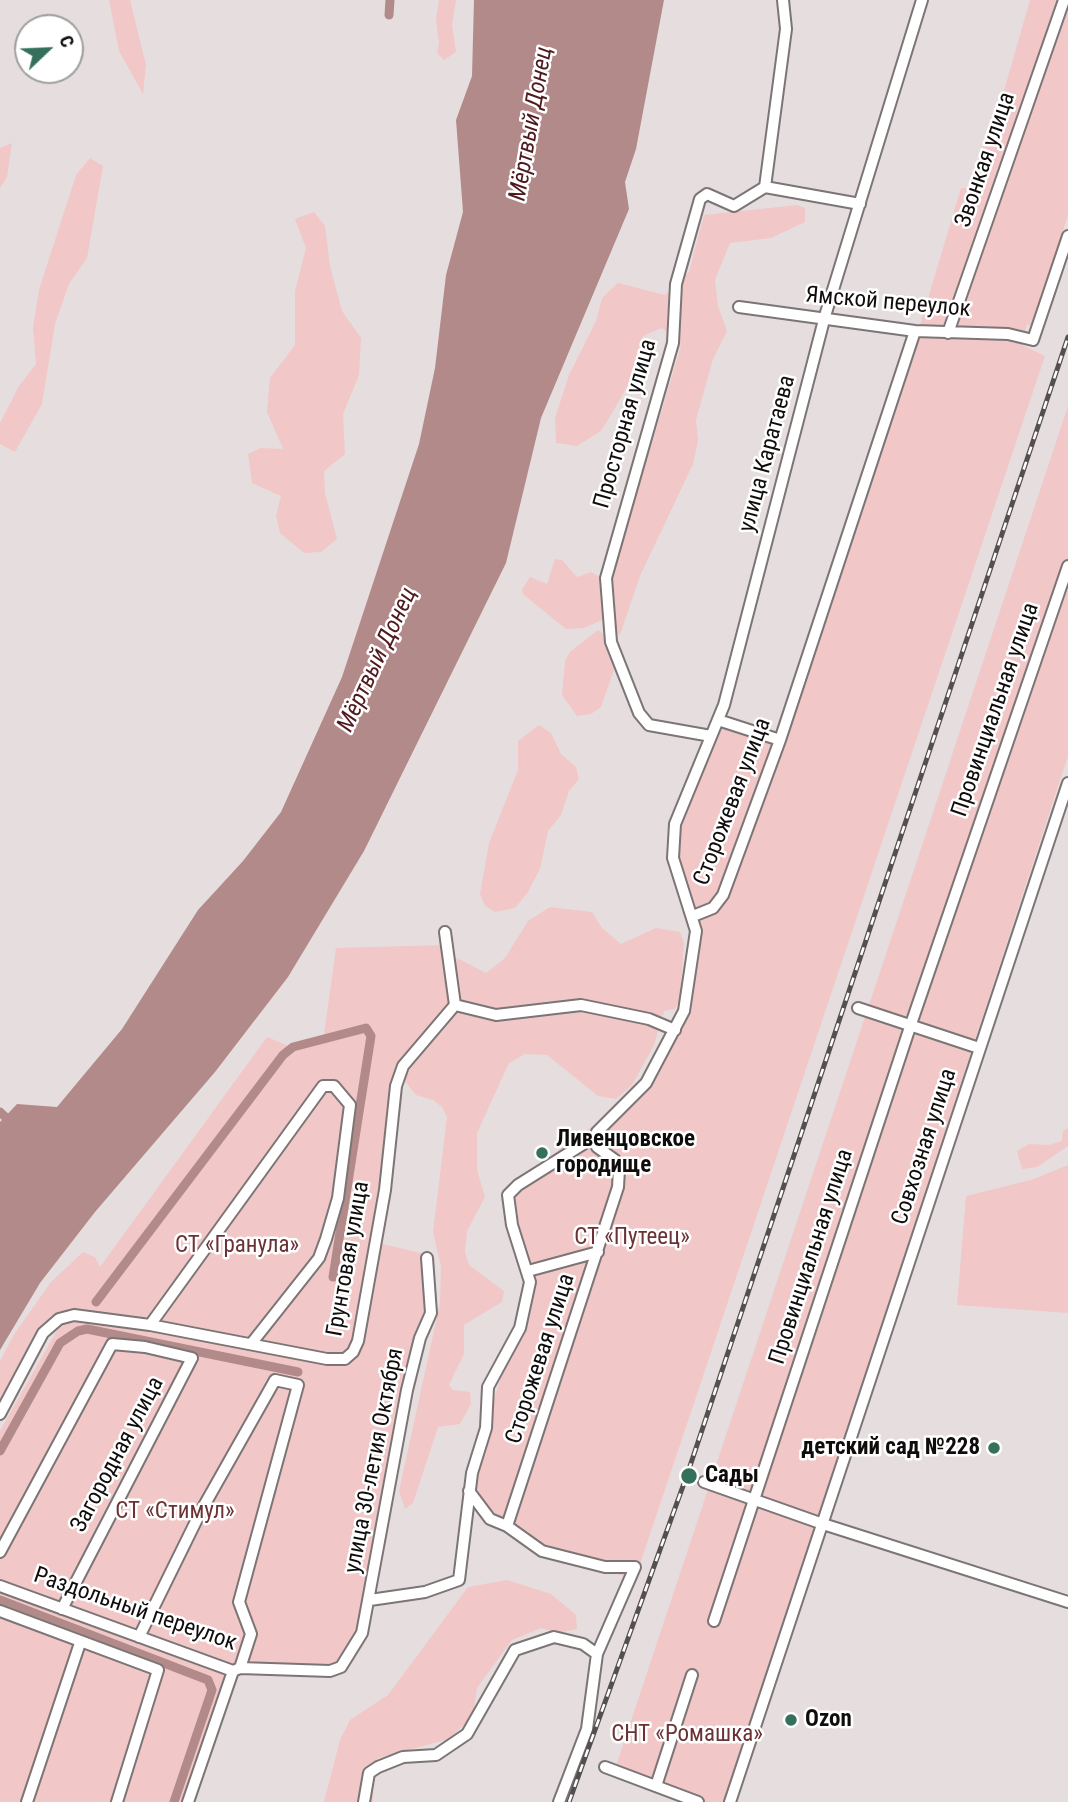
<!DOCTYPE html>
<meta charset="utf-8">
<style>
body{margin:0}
#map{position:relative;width:1068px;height:1802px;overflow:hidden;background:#e6dede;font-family:"Roboto Condensed",sans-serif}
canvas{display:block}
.north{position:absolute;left:14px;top:14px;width:70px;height:70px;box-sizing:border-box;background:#fff;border:2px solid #9f9e9e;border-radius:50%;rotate:67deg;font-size:19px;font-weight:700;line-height:28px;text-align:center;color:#0f0c0c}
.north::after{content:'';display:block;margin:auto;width:24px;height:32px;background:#34705b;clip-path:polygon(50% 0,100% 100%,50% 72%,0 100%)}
</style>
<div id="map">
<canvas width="1068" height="1802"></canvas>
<div class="north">С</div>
</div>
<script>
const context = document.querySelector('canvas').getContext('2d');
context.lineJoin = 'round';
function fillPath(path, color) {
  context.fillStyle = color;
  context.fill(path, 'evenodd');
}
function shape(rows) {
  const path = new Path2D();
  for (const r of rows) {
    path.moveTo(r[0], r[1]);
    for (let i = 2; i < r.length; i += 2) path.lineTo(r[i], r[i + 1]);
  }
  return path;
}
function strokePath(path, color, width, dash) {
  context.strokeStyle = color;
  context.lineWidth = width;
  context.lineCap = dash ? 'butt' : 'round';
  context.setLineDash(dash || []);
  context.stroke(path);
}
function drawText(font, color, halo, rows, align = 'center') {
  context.font = font + ' "Roboto Condensed",sans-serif';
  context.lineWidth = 5;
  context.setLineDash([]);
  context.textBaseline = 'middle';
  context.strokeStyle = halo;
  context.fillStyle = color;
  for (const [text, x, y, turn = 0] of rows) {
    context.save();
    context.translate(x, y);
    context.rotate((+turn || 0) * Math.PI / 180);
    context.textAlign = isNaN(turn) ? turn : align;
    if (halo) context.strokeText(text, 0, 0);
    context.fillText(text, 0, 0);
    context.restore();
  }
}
const green = shape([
 [109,0,130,0,146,65,143,94,119,51],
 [439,0,456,0,452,25,456,52,444,60,437,53,439,43,436,19],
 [1030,0,1068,0,1068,215,1032,326,1027,324,1022,345,1045,356,635,1579,541,1553,508,1534,486,1509,472,1486,484,1458,490,1412,529,1288,506,1219,506,1194,514,1182,621,1106,638,1086,673,1023,693,969,696,929,671,843,715,720,781,740,918,332,961,188,968,188,1005,87],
 [12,143,7,177,0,188,0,148],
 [90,158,103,166,87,258,69,284,55,324,42,404,15,452,0,444,0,423,19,386,36,364,33,327,39,290,76,175],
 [797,205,805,208,805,222,771,238,730,243,715,280,718,306,727,331,713,359,696,420,698,441,693,464,640,576,620,635,611,629,612,577,681,346,662,328,643,336,632,377,615,408,601,431,577,446,556,443,555,418,569,375,596,321,602,298,618,283,665,295,689,272,704,215],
 [314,212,325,226,330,266,342,311,361,338,359,375,343,414,345,454,324,471,325,493,337,539,321,552,304,553,280,533,276,516,281,496,252,483,248,454,261,448,283,449,267,412,270,378,295,345,295,291,306,248,295,219],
 [1068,406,1068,756,725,1802,697,1802,614,1772],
 [555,559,562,560,577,577,591,572,600,577,604,617,602,620,584,628,566,629,524,595,522,590,530,577,547,584],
 [598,630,605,635,614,658,614,670,601,707,591,714,577,716,562,695,565,661,570,652],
 [539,725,551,733,561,754,576,767,579,779,569,791,561,815,548,831,540,869,528,892,515,908,495,912,485,906,480,894,489,843,518,770,518,741],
 [550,907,592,912,602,928,621,944,656,928,680,932,684,943,680,998,675,1009,664,1011,654,1045,632,1085,616,1099,598,1096,547,1055,525,1054,509,1063,477,1133,477,1170,485,1197,467,1231,465,1252,469,1265,504,1291,502,1302,464,1325,464,1354,449,1385,453,1390,470,1392,471,1404,460,1424,438,1427,413,1503,405,1509,399,1491,440,1303,441,1267,433,1232,447,1117,442,1107,433,1100,416,1095,403,1079,416,1059,401,1077,378,1243,429,1255,430,1311,397,1445,370,1608,338,1669,248,1671,238,1675,195,1802,0,1802,0,1431,68,1311,46,1321,35,1333,0,1400,0,1361,15,1333,51,1282,83,1252,95,1257,100,1267,267,1037,296,1049,323,1042,336,948,445,945,452,1014,460,1001,452,973,457,958,486,973,505,958,528,921],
 [1068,1128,1068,1146,1037,1167,1022,1169,1017,1151,1029,1144,1049,1145,1062,1141,1063,1131],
 [1068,1165,1068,1313,957,1305,966,1196,1034,1179],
 [507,1580,551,1594,576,1615,577,1629,558,1633,541,1628,512,1640,477,1688,473,1716,449,1739,378,1758,373,1766,373,1802,324,1802,340,1740,350,1720,388,1695,468,1587]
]);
const water = shape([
 [474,0,664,0,636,149,625,182,629,209,541,418,506,563,364,851,288,977,215,1072,95,1212,40,1283,0,1350,0,1122,17,1104,57,1107,122,1029,198,910,243,861,281,812,342,677,419,444,435,368,446,275,463,212,456,120,472,76]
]);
const canal = shape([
 [389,15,390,0],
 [0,1112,14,1125],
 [96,1302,283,1055,293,1047,366,1028,371,1036,333,1277],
 [0,1451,60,1343,78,1331,87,1329,298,1372],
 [0,1600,208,1680,212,1690,174,1802]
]);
const minor = shape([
 [765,187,860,204],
 [739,307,915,331,1008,334,1033,340,1068,236],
 [948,333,1064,0],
 [718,720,780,740],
 [711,736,649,725,639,713,611,642,606,578,673,343,676,284,700,199,707,194,734,206,765,187,786,29,783,0],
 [693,916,713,908,723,895,780,740,915,331],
 [445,932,455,1005],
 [858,1008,979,1048],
 [528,1271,598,1252],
 [150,1325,323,1086,334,1086,350,1105,338,1198,326,1239,319,1258,251,1344],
 [0,1414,43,1333,59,1319,74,1315,150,1325,327,1359,345,1359,353,1352,358,1341,385,1190,396,1086,403,1066,455,1005,496,1015,581,1005,649,1019,675,1030],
 [704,1482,823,1524,1068,1602],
 [469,1491,490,1519,507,1526,542,1551,605,1567,635,1567,597,1654,587,1729,559,1802],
 [507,1526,618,1187,619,1169,615,1160,597,1147,594,1142,597,1132,646,1083,684,1011,696,931,673,858,675,824,724,705,825,316,922,0],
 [0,1552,112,1344,145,1347,192,1358,62,1609],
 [0,1586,233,1671,240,1668,330,1671,341,1667,362,1633,407,1390,420,1338,431,1313,427,1258],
 [370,1600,425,1592,459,1580,472,1473,486,1428,488,1387,520,1328,530,1282,512,1225,508,1195,518,1185,596,1136],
 [0,1611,158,1670,117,1802],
 [714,1621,910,1027,1068,566],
 [139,1637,201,1511,275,1380,298,1385,239,1602,251,1634,240,1668],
 [605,1767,698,1802],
 [656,1786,692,1675],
 [27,1802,80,1643],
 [188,1802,233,1671],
 [364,1802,369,1773,378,1767,403,1757,436,1755,467,1734,515,1650,554,1637,583,1644,597,1654],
 [730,1802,1068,783]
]);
const rail = shape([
 [569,1802,687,1475,1068,337]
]);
const markers = [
 [542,1153,7,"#34705b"],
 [994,1448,7,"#34705b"],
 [689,1476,9,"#34705b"],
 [791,1720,7,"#34705b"]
];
const streetNames = [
 ["Звонкая улица",986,160,-71],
 ["Ямской переулок",888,303,5],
 ["Просторная улица",626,424,-74],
 ["улица Каратаева",768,454,-75],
 ["Провинциальная улица",996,710,-71],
 ["Сторожевая улица",733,802,-69],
 ["Совхозная улица",925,1147,-72],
 ["Провинциальная улица",812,1257,-72],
 ["Грунтовая улица",349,1259,-80],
 ["Сторожевая улица",541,1359,-72],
 ["Загородная улица",118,1455,-62],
 ["улица 30-летия Октября",375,1461,-79],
 ["Раздольный переулок",135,1610,19]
];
const poiNames = [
 ["Ливенцовское",556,1140],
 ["городище",556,1166],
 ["детский сад №228",980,1448,"right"],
 ["Сады",705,1476],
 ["Ozon",805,1720]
];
const parkNames = [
 ["СТ «Путеец»",632,1238],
 ["СТ «Гранула»",237,1246],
 ["СТ «Стимул»",175,1512],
 ["СНТ «Ромашка»",687,1735]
];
const waterNames = [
 ["Мёртвый Донец",532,124,-80],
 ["Мёртвый Донец",378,660,-65]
];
fillPath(green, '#f1c7c7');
fillPath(water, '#b38a8a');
strokePath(canal, '#b38a8a', 9);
strokePath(minor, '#7c7575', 14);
strokePath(minor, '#fff', 10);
strokePath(rail, '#555050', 5);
strokePath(rail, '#fff', 2.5, [8]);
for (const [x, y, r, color] of markers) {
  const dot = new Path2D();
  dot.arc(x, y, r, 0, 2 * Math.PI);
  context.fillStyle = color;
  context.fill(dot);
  strokePath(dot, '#fff', 2.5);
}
drawText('23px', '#0f0c0c', '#fff', streetNames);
drawText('bold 23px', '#0f0c0c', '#fff', poiNames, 'left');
drawText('23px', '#6a3235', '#fff', parkNames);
drawText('italic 24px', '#4f1a1e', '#fff', waterNames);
</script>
